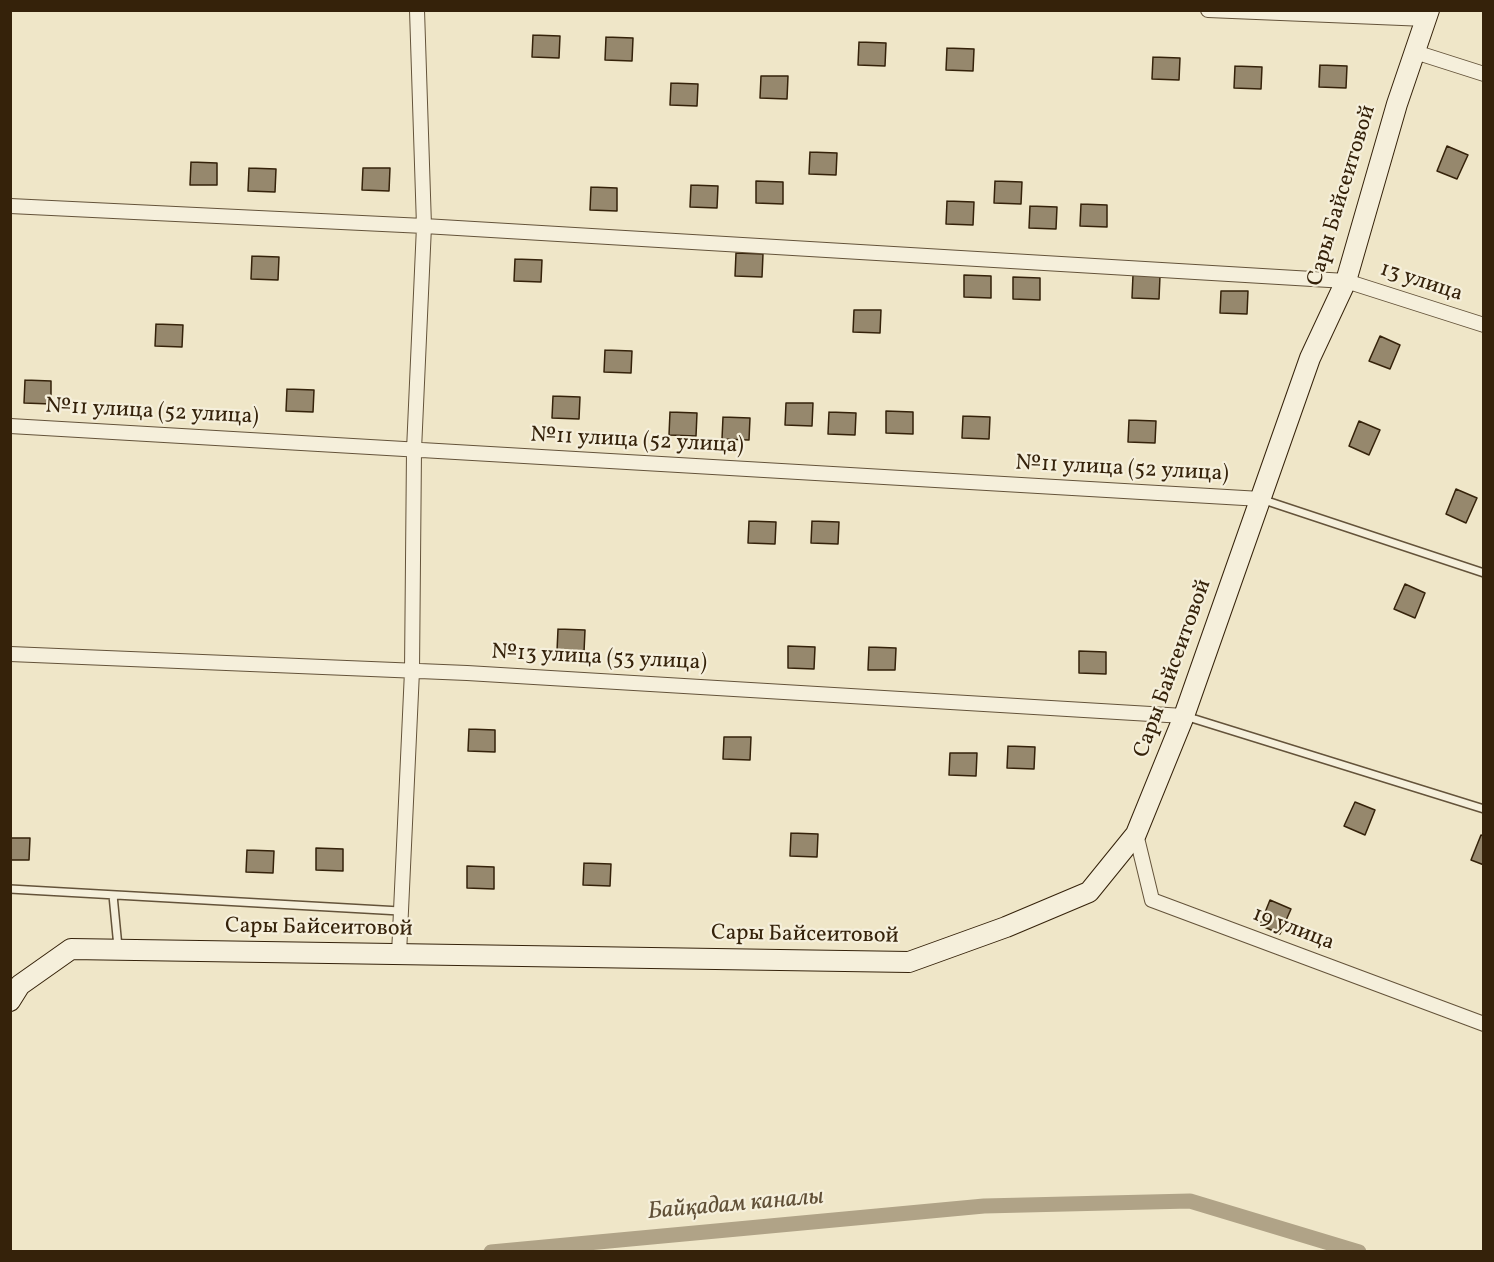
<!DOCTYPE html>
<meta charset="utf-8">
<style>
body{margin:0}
#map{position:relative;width:1494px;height:1262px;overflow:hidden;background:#efe6c8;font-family:Vollkorn,serif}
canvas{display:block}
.frame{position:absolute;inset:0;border:12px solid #35220a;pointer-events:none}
</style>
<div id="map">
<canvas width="1494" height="1262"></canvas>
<div class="frame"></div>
</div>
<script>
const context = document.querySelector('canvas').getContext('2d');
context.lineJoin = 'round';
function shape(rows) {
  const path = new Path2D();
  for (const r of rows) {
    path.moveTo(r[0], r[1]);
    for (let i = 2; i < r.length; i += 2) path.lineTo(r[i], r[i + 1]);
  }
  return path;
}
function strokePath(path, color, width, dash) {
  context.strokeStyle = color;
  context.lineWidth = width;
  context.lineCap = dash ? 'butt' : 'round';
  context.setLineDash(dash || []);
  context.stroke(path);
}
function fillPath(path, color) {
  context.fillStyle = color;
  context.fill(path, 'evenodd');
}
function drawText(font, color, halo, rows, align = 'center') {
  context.font = font + ' Vollkorn,serif';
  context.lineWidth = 4.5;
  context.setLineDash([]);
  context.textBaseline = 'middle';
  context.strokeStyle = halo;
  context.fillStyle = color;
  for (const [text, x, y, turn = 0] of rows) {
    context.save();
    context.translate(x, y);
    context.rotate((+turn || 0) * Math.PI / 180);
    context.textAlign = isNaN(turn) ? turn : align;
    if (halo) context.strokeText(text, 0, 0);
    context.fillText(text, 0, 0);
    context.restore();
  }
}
const canal = shape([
 [491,1252,984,1206,1190,1201,1359,1252]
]);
const building = shape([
 [533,35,560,36,559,58,532,57,533,35],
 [606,37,633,38,632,61,605,60,606,37],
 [859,42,886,43,885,66,858,65,859,42],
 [947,48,974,49,973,71,946,70,947,48],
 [1153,57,1180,58,1179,80,1152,79,1153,57],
 [1320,65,1347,66,1346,88,1319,87,1320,65],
 [1235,66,1262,67,1261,89,1234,88,1235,66],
 [761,76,788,76,787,99,760,98,761,76],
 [671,83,698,84,697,106,670,105,671,83],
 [1447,146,1468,155,1457,179,1437,171,1447,146],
 [810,152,837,153,836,175,809,174,810,152],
 [191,162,217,163,217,185,190,185,191,162],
 [249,168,276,169,275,192,248,191,249,168],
 [363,168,390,168,389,191,362,190,363,168],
 [756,181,783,182,783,204,756,203,756,181],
 [995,181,1022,182,1021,204,994,203,995,181],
 [691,185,718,186,717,208,690,207,691,185],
 [591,187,617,188,617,211,590,210,591,187],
 [947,201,974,202,973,225,946,224,947,201],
 [1081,204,1107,205,1107,227,1080,226,1081,204],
 [1030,206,1057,207,1056,229,1029,228,1030,206],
 [736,253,763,254,762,277,735,276,736,253],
 [252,256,279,257,278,280,251,279,252,256],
 [515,259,542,260,541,282,514,281,515,259],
 [964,275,991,276,991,298,964,297,964,275],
 [1133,275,1160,276,1159,299,1132,298,1133,275],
 [1013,277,1040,278,1040,300,1013,299,1013,277],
 [1221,291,1248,291,1247,314,1220,313,1221,291],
 [854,310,881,310,880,333,853,332,854,310],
 [156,324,183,325,182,347,155,346,156,324],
 [1380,336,1400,345,1390,369,1369,361,1380,336],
 [605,350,632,351,631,373,604,372,605,350],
 [25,380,51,381,51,404,24,403,25,380],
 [287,389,314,390,313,412,286,411,287,389],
 [553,396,580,397,579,419,552,418,553,396],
 [786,403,813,403,812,426,785,425,786,403],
 [886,411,913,412,913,434,886,433,886,411],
 [670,412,697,413,696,436,669,435,670,412],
 [829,412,856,413,855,435,828,434,829,412],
 [963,416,990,417,989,439,962,438,963,416],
 [723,417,750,418,749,440,722,439,723,417],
 [1129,420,1156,421,1155,443,1128,442,1129,420],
 [1359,421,1380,430,1369,455,1349,446,1359,421],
 [1456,489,1477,498,1466,523,1446,514,1456,489],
 [749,521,776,522,775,544,748,543,749,521],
 [812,521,839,522,838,544,811,543,812,521],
 [1405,584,1425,593,1415,618,1394,609,1405,584],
 [558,629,585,630,584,652,557,651,558,629],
 [788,646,815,647,814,669,788,668,788,646],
 [869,647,896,648,895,670,868,670,869,647],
 [1079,651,1106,652,1106,674,1079,673,1079,651],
 [469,729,495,730,495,752,468,751,469,729],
 [724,737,751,737,750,760,723,759,724,737],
 [1008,746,1035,747,1034,769,1007,768,1008,746],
 [950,753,977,753,976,776,949,775,950,753],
 [1355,802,1375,810,1365,835,1344,826,1355,802],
 [791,833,818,834,817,857,790,856,791,833],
 [1481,835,1484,836,1484,865,1471,860,1481,835],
 [10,838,30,838,29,860,10,860,10,838],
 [316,848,343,849,343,871,316,870,316,848],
 [247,850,274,851,273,873,246,872,247,850],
 [584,863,611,864,610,886,583,885,584,863],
 [467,866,494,867,494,889,467,888,467,866],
 [1270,900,1291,909,1280,934,1260,925,1270,900]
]);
const lane = shape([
 [1261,499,1484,573],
 [1185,716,1484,809],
 [10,889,400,911],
 [113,895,118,947]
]);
const street = shape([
 [1208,10,1426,19],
 [1415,52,1484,74],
 [10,206,424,226,1346,281,1484,325],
 [10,426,1261,499],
 [10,654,467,673,1184,716],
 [1136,834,1152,900,1484,1024],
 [399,954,412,671,414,450,424,226,417,10]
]);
const secondary = shape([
 [10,1001,20,985,71,949,909,962,1006,927,1089,892,1136,834,1184,716,1310,358,1346,281,1397,104,1429,10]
]);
const streetNames = [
 ["Сары Байсеитовой",1343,196,-73],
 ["13 улица",1421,283,18],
 ["№11 улица (52 улица)",152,413,3],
 ["№11 улица (52 улица)",637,442,3],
 ["№11 улица (52 улица)",1122,470,3],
 ["№13 улица (53 улица)",599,659,3],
 ["Сары Байсеитовой",1174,669,-70],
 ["Сары Байсеитовой",319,929,1],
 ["19 улица",1293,930,21],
 ["Сары Байсеитовой",805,936,1]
];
const waterNames = [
 ["Байқадам каналы",736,1206,-5]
];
strokePath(canal, '#b0a387', 15);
fillPath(building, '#96886d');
strokePath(building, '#35220a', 1.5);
strokePath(lane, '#64533a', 10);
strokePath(street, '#64533a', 16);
strokePath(secondary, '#35220a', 22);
strokePath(lane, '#f5efdb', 7);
strokePath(street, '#f5efdb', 14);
strokePath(secondary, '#f5efdb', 20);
drawText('22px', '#35220a', '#f5efdb', streetNames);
drawText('italic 24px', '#604f36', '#f5efdb', waterNames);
</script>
